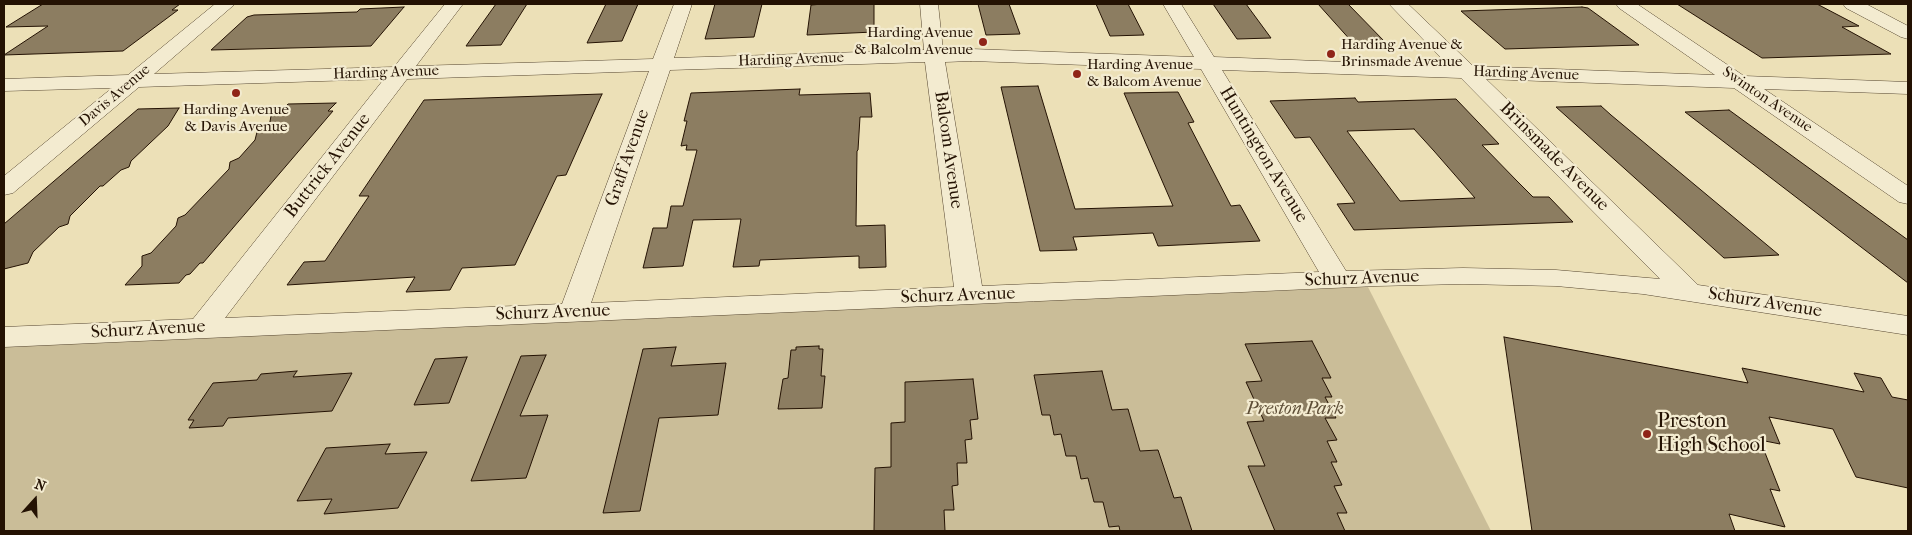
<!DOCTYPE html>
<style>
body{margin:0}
#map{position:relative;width:1912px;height:535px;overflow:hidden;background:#ece0b7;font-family:"IM FELL French Canon",serif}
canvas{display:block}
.frame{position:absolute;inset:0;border:5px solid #241203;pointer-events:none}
.north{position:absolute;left:10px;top:475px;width:50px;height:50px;-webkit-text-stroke:4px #f3ebd0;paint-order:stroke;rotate:20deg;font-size:14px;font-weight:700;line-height:20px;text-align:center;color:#241203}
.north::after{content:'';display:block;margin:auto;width:18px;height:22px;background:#241203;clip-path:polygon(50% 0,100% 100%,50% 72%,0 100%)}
</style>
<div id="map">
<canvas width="1912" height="535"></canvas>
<div class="frame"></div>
<div class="north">N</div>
</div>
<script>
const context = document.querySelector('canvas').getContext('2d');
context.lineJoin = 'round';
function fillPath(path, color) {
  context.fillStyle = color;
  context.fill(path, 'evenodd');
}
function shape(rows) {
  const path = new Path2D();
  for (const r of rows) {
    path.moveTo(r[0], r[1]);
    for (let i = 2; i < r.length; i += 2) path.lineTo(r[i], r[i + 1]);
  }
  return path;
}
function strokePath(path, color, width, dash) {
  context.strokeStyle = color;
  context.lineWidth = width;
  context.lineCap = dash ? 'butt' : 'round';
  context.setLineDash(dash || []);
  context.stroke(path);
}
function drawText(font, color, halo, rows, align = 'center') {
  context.font = font + ' "IM FELL French Canon",serif';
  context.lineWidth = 4.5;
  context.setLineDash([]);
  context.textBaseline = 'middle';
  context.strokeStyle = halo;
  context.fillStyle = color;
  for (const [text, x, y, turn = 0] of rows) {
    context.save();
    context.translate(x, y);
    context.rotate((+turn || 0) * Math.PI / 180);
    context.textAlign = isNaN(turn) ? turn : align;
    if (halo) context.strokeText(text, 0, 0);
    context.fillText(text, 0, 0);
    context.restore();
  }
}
const green = shape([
 [1368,287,1491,531,4,531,4,345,6,343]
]);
const building = shape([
 [43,4,180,4,172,10,178,10,123,51,4,55,48,26,6,27,43,4],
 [496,4,527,4,501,45,466,46,496,4],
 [606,4,638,4,622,41,587,43,606,4],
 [715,4,762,4,754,37,705,39,715,4],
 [823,4,874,4,874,32,807,35,811,5,823,4],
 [978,4,1009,4,1020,34,986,35,978,4],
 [1096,4,1128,4,1144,35,1110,36,1096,4],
 [1213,4,1246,4,1271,38,1237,39,1213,4],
 [1318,4,1348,4,1385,42,1353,43,1318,4],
 [1677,4,1817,4,1859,26,1842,27,1891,54,1762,58,1677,4],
 [404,7,371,46,211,50,247,17,254,15,357,12,360,9,404,7],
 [1582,7,1588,8,1639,45,1505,49,1461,11,1582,7],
 [1038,86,1075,209,1173,206,1124,93,1178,92,1194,122,1188,123,1231,206,1240,205,1260,241,1158,246,1153,233,1114,235,1073,237,1077,250,1040,251,1001,87,1038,86],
 [800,89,799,95,870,93,872,117,860,117,858,150,857,151,856,226,885,225,886,267,859,268,859,256,760,260,759,266,733,267,741,219,693,220,683,266,643,268,653,228,667,228,671,206,683,206,697,150,686,150,687,145,681,146,687,121,684,121,691,93,800,89],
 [602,94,566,175,557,176,515,265,462,268,450,290,406,292,415,277,287,285,304,262,325,261,369,196,359,196,424,100,602,94],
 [1355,98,1358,102,1456,99,1499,144,1482,145,1517,181,1533,197,1549,197,1573,222,1354,230,1337,204,1355,203,1310,137,1295,138,1270,101,1355,98],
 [1414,129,1434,151,1475,198,1400,201,1347,131,1414,129],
 [336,103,328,111,333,111,203,263,200,263,190,274,186,275,179,283,125,285,142,266,142,256,151,253,176,226,178,218,185,215,229,169,230,162,239,158,255,140,257,132,269,127,271,116,281,112,288,104,336,103],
 [1601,106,1611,115,1779,255,1724,258,1556,107,1601,106],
 [179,108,168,126,131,161,129,167,121,170,103,186,100,186,70,216,68,224,59,227,33,252,28,263,4,269,4,224,138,109,179,108],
 [1729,110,1908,240,1908,283,1685,112,1729,110],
 [1504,337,1748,383,1742,368,1864,392,1854,373,1881,378,1892,397,1908,400,1908,488,1856,477,1833,429,1769,417,1780,444,1760,440,1780,491,1770,489,1785,527,1729,514,1735,531,1532,531,1504,337],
 [1312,341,1331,378,1322,378,1332,397,1325,397,1336,418,1325,418,1337,440,1327,441,1337,462,1331,462,1342,485,1334,486,1347,513,1337,513,1345,531,1275,531,1248,466,1265,466,1247,422,1264,421,1246,382,1262,381,1245,344,1312,341],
 [819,346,819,349,823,349,821,376,825,376,822,408,778,409,783,379,788,378,791,350,796,350,796,347,819,346],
 [676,347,671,366,726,363,718,415,659,418,640,511,603,513,643,349,676,347],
 [546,355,520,416,548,415,526,478,471,481,521,356,546,355],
 [467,357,449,403,414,405,435,359,467,357],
 [297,371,293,377,352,373,332,411,228,418,223,426,189,428,194,420,188,420,213,383,257,380,261,374,297,371],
 [1102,371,1112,410,1128,409,1140,451,1158,450,1174,498,1181,497,1192,531,1120,531,1119,526,1109,527,1103,502,1094,502,1088,478,1081,479,1076,456,1066,456,1061,434,1054,435,1050,415,1042,415,1034,375,1102,371],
 [973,379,978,419,970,420,972,439,965,440,967,463,957,463,958,485,952,486,954,510,944,510,945,531,874,531,875,468,891,467,891,423,905,422,905,382,973,379],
 [390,444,385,454,427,452,398,508,324,514,332,499,297,501,326,448,390,444]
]);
const minor = shape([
 [215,4,235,4,154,74,394,67,445,4,463,4,416,66,653,59,674,4,692,4,674,58,924,50,920,4,938,4,943,50,971,49,1194,57,1163,4,1181,4,1214,57,1449,66,1389,4,1408,4,1473,66,1715,75,1619,8,1616,4,1637,4,1744,76,1908,82,1908,94,1764,89,1908,186,1908,204,1899,202,1734,88,1486,79,1698,285,1908,316,1908,335,1643,294,1556,286,1463,284,1377,286,4,347,4,327,193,319,384,79,139,87,13,193,4,195,4,176,112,88,4,91,4,79,128,75,215,4],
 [971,61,1201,69,1319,272,982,286,945,62,971,61],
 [925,62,954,287,591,303,670,70,925,62],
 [1222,70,1461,78,1660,279,1556,270,1463,268,1346,271,1222,70],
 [649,71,562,304,225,318,407,79,649,71],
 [1843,4,1866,4,1908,26,1908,39,1901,37,1846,8,1843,4]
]);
const markers = [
 [983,42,5,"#8f2418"],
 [1331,54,5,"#8f2418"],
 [1077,74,5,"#8f2418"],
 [236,93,5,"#8f2418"],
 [1647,434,5,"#8f2418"]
];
const farPoinames = [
 ["Harding Avenue",973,33,"right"],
 ["& Balcolm Avenue",973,50,"right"],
 ["Harding Avenue &",1341,45],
 ["Brinsmade Avenue",1341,62],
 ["Harding Avenue",1087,65],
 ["& Balcom Avenue",1087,82],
 ["Harding Avenue",236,110,"center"],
 ["& Davis Avenue",236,127,"center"]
];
const farStreetnames = [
 ["Harding Avenue",791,60,-2],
 ["Harding Avenue",386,73,-2],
 ["Harding Avenue",1526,74,2],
 ["Davis Avenue",115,96,-40],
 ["Swinton Avenue",1767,100,34]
];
const streetNames = [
 ["Balcom Avenue",948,150,82],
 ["Huntington Avenue",1263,155,59],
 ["Brinsmade Avenue",1554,157,45],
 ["Graff Avenue",628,158,-71],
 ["Buttrick Avenue",328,166,-52],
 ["Schurz Avenue",1362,279,-2],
 ["Schurz Avenue",958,296,-2],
 ["Schurz Avenue",1765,303,9],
 ["Schurz Avenue",553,313,-2],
 ["Schurz Avenue",148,330,-3]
];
const parkNames = [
 ["Preston Park",1295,410]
];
const nearPoinames = [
 ["Preston",1657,422],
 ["High School",1657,446]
];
fillPath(green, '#cabd98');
fillPath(building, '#8c7d61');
strokePath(building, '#241203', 1);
strokePath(minor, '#564630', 1);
fillPath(minor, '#f3ebd0');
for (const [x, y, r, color] of markers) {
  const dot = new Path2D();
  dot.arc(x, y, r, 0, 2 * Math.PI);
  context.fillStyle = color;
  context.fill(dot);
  strokePath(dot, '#f3ebd0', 2);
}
drawText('15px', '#241203', '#f3ebd0', farPoinames, 'left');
drawText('15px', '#241203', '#f3ebd0', farStreetnames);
drawText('18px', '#241203', '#f3ebd0', streetNames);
drawText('italic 18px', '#5e4e37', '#f3ebd0', parkNames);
drawText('21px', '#241203', '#f3ebd0', nearPoinames, 'left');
</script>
